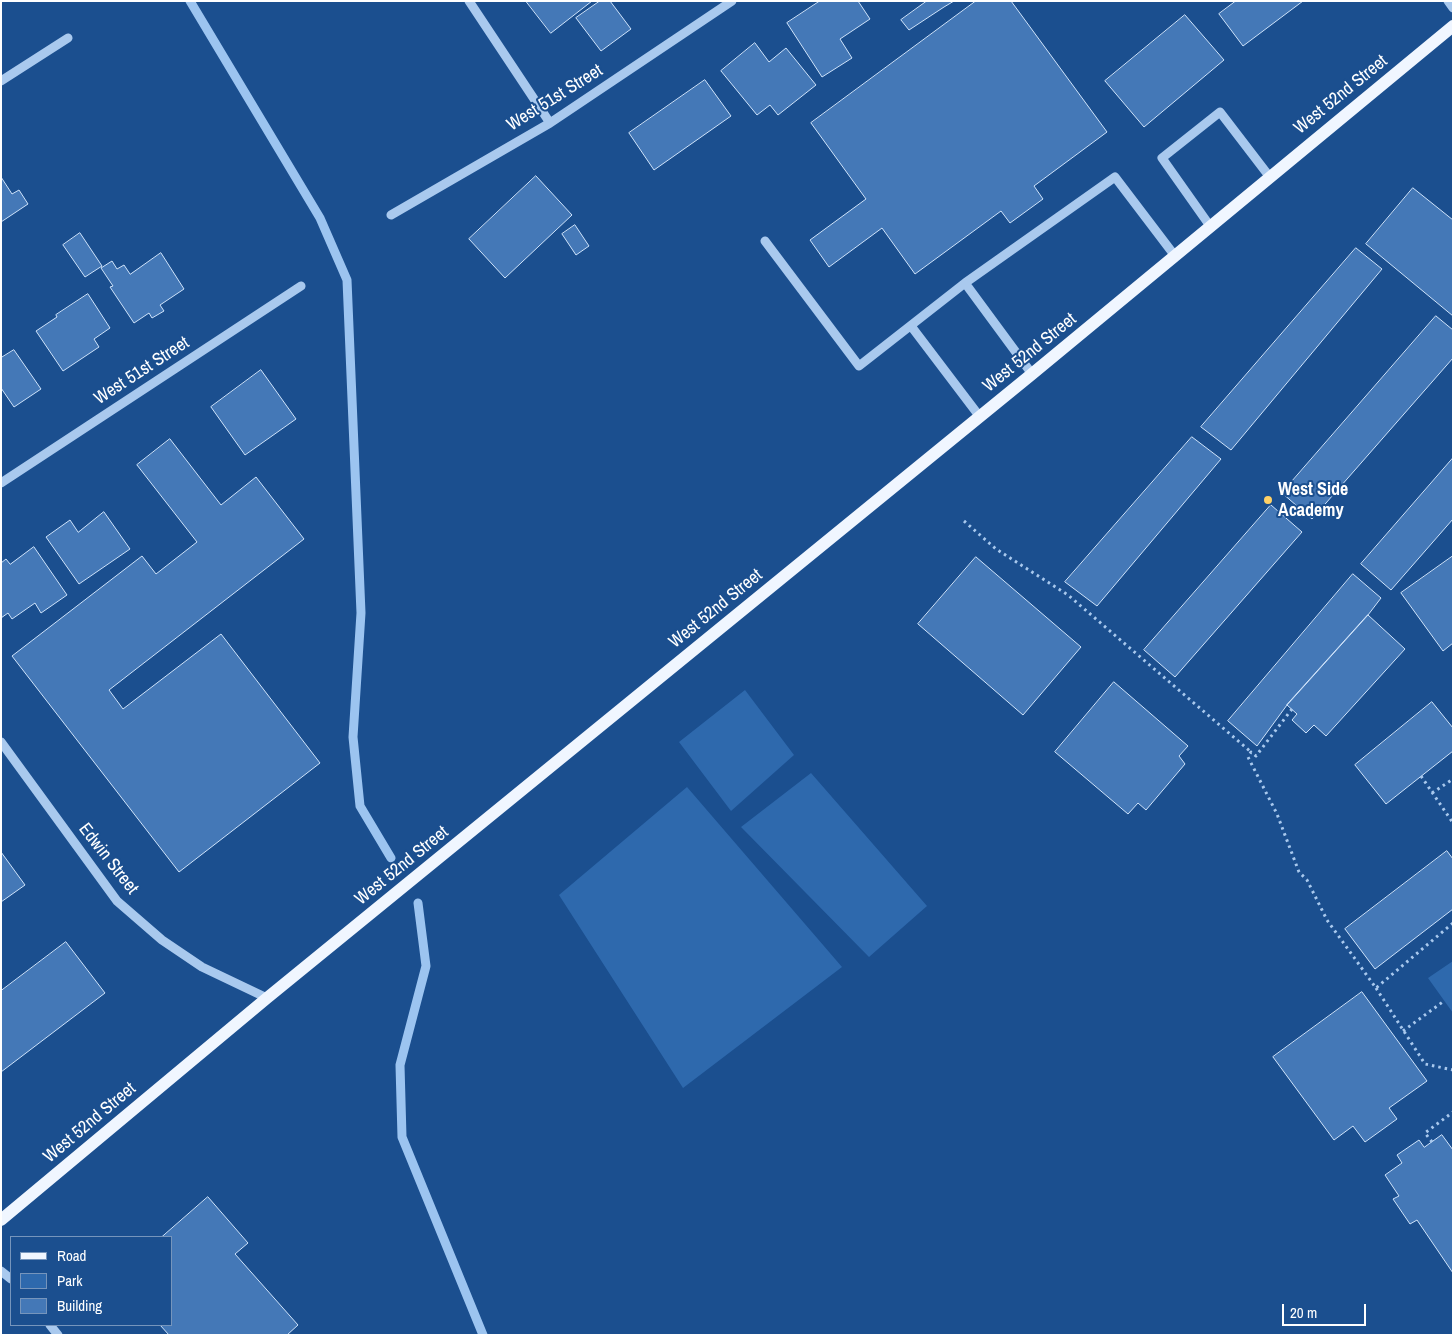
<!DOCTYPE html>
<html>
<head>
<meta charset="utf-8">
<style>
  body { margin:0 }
  #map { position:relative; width:1454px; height:1336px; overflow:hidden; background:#1b4f8f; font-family:"Archivo Narrow",sans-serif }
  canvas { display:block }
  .frame { position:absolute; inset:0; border:2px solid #fff; pointer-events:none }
  .legend { position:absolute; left:10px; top:1236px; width:162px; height:90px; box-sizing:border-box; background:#1b4f8f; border:1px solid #7695bc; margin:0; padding:6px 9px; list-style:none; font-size:15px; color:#fff }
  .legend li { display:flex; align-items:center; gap:10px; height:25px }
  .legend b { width:25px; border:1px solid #7695bc }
  .scale { position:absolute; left:1282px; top:1304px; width:84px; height:22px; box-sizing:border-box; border:2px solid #fff; border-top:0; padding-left:6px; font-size:15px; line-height:18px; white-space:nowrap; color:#fff; -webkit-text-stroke:4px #1b4f8f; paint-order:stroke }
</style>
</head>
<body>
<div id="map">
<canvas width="1454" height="1336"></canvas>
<div class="frame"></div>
<ul class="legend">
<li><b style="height:6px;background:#f0f6ff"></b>Road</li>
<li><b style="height:14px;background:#2e69ad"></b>Park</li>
<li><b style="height:14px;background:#4478b7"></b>Building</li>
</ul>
<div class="scale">20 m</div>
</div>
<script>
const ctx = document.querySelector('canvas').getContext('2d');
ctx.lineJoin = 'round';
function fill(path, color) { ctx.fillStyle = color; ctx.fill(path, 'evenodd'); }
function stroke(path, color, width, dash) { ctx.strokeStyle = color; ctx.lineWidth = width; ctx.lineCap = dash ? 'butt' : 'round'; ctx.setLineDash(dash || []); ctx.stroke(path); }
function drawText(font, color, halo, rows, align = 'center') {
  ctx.font = font + ' "Archivo Narrow",sans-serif'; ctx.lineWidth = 4; ctx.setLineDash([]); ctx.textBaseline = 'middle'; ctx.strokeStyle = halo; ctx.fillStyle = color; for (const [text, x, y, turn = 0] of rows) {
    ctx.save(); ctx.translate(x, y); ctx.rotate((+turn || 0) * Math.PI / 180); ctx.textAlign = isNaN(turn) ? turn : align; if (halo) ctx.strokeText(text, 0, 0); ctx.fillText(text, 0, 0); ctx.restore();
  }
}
fill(new Path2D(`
  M745 690 794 755 731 811 679 742Z
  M811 773 927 906 869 957 741 827Z
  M687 787 842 967 683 1088 559 895Z
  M1453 961V1013L1428 978Z`), '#2e69ad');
stroke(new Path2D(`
  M190 1 320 218 347 280 361 613 353 737 360 806 391 858
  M418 903 426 966 400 1065 402 1137 483 1335`), '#9cc4f0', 9);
const building = new Path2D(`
  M526 1H592L551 33Z
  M600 1H610L631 29 601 51 576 18Z
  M820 1H858L870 19 840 39 852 58 822 77 787 23Z
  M927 1H954L944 7 909 30 901 20Z
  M976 1H1011L1107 132 1034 186 1043 199 1010 223 1001 211 915 274 882 228 829 267 810 240 866 199 811 123Z
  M1236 1H1303L1243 46 1219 14Z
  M1185 15 1224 60 1144 127 1105 81Z
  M755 43 769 62 786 48 816 85 778 115 770 105 757 115 721 71Z
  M705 80 731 116 654 170 629 133Z
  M536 176 572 215 505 278 469 239Z
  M1 177 12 194 19 190 28 204 1 222Z
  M1413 188 1453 220V316L1366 244Z
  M575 225 589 246 576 255 562 234Z
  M80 233 102 266 85 277 63 245Z
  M1356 248 1382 269 1231 450 1201 427Z
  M161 253 184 289 160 305 164 311 152 318 149 313 134 323 110 287 113 286 101 268 112 261 117 269 124 265 130 274Z
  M88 294 110 328 94 339 99 347 63 371 36 331 57 317 56 315Z
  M1436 316 1453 330V358L1312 519 1282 493Z
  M14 350 41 389 14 407 1 388V358Z
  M261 370 296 419 245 455 211 407Z
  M1192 437 1221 459 1097 606 1065 582Z
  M170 439 221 505 256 477 304 539 109 690 123 709 221 634 320 763 179 872 12 656 142 556 156 574 197 542 137 465Z
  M1453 458V519L1391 590 1361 564Z
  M1271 505 1302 532 1175 677 1144 650Z
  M104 512 130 549 79 584 46 537 70 520 78 532Z
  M34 547 67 595 41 613 35 603 12 619 8 613 1 618V563L6 559 10 564Z
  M1453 556V643L1443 651 1401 593Z
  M976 557 1081 647 1023 715 918 624Z
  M1353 574 1381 598 1368 615 1287 705 1257 746 1228 721Z
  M1368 615 1405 649 1326 736 1314 725 1306 733 1292 720 1297 714 1287 705Z
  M1114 682 1188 746 1179 756 1185 764 1146 810 1138 803 1128 814 1055 752Z
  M1432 702 1453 728V751L1386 804 1355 765Z
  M1447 851 1453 859V909L1375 969 1345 929Z
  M1 852 25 885 1 902Z
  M66 942 105 993 1 1072V991Z
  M1362 992 1427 1081 1389 1108 1397 1119 1365 1142 1353 1126 1334 1140 1273 1057Z
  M1442 1135 1453 1150V1273L1417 1220 1410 1224 1393 1199 1399 1196 1385 1175 1402 1163 1397 1155 1419 1140 1424 1147Z
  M208 1197 248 1243 235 1254 298 1325 287 1335H169L160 1325H171V1237H162Z`);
fill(building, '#4478b7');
stroke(building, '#cfe3fa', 1);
stroke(new Path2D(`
  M964 521 996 549 1068 595 1251 752
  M1292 709 1256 756 1251 752 1248 757 1277 814 1299 872 1307 880 1327 920 1376 988 1453 923
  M1421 776 1453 823
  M1432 793 1453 779
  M1376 988 1425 1064 1453 1070
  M1403 1031 1444 1001
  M1432 1142 1425 1133 1453 1112`), '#a9c9ee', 3, [2.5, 4]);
stroke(new Path2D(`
  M469 1 550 123
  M1448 1 1453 8
  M1 81 68 38
  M391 215 550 123 732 1
  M1210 226 1162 158 1220 112 1269 176
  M765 241 859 366 965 283
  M911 326 980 417
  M1032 374 965 283 1115 177 1175 256
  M1 483 301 286
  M1 742 117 901 162 940 202 967 267 998
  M1 1271 11 1279
  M50 1325 58 1335`), '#a9c9ee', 9);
stroke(new Path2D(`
  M1 1220 267 998 1032 374 1453 26`), '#f0f6ff', 12);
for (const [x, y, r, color] of [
  [1268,500,5,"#ffd166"]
]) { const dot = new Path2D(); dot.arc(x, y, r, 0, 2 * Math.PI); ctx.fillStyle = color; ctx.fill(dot); stroke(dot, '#1b4f8f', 2); }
drawText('18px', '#fff', '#1b4f8f', [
  ["West 52nd Street",1341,95,-39],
  ["West 51st Street",555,98,-32],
  ["West 52nd Street",1030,353,-39],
  ["West 51st Street",142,371,-33],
  ["West 52nd Street",716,609,-39],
  ["Edwin Street",108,859,52],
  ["West 52nd Street",402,866,-39],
  ["West 52nd Street",90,1123,-40]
]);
drawText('bold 18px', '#fff', '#1b4f8f', [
  ["West Side",1278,490],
  ["Academy",1278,511]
], 'left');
</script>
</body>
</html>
